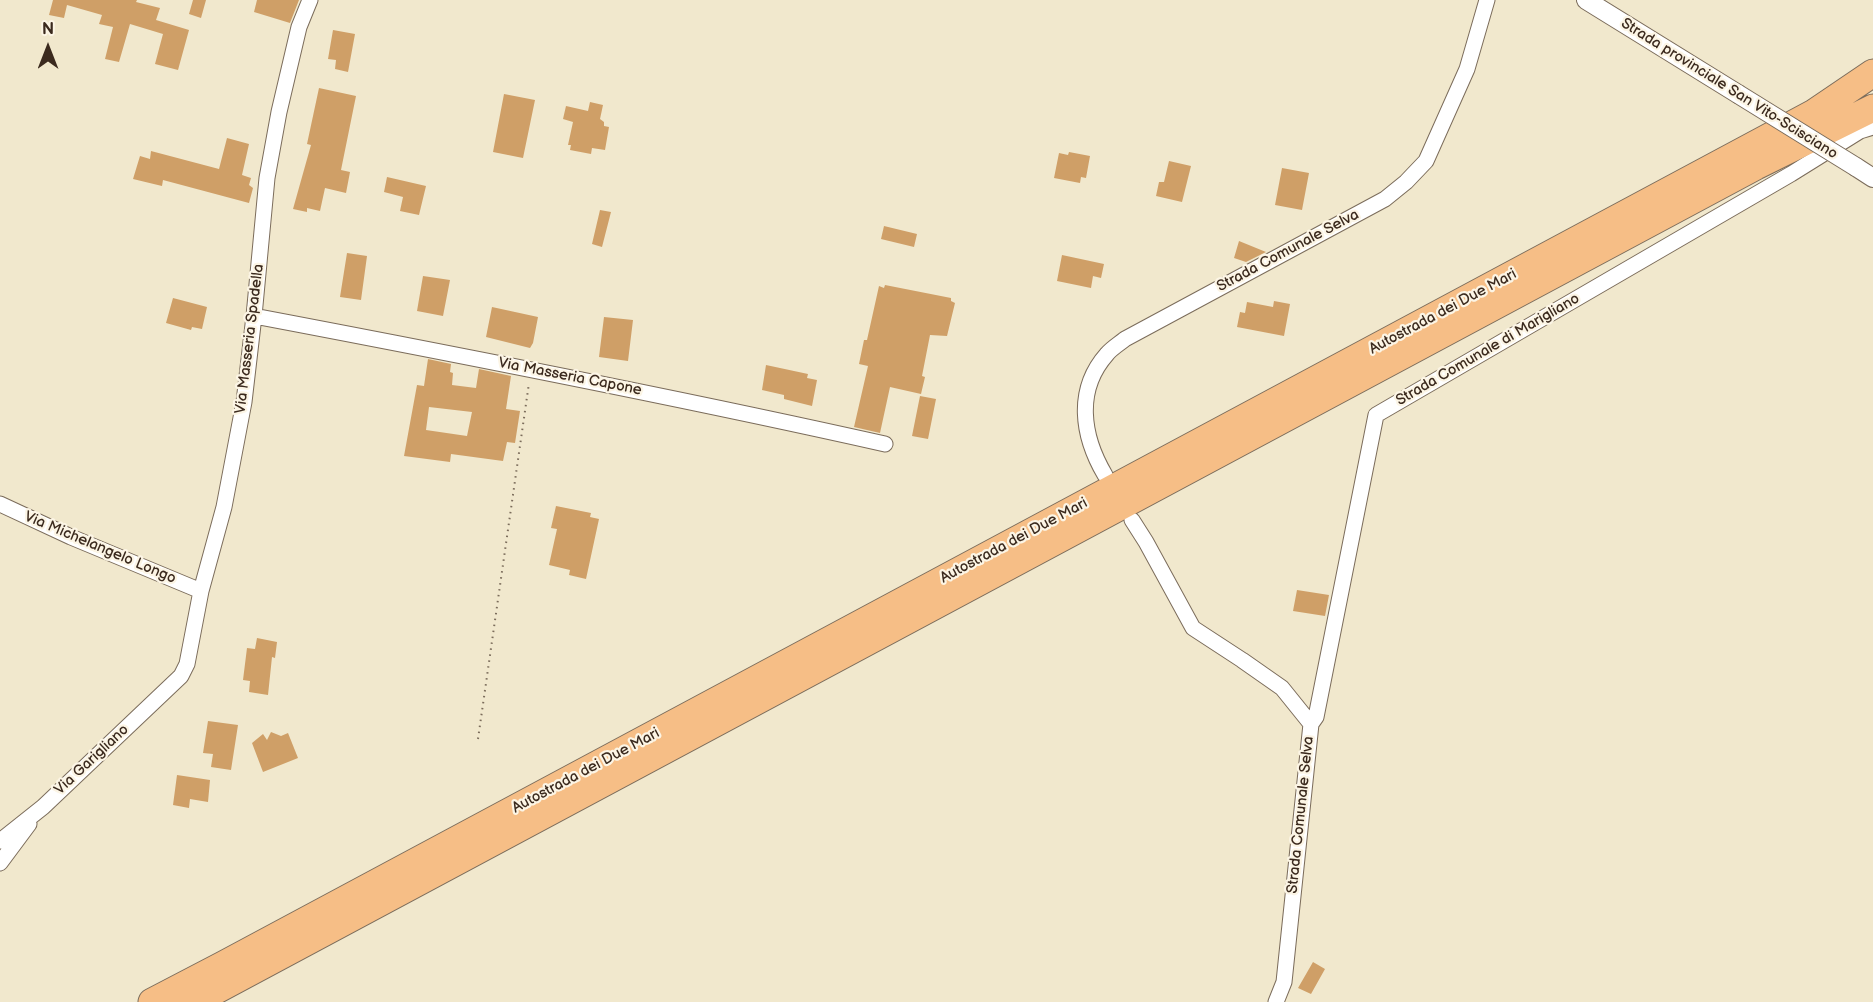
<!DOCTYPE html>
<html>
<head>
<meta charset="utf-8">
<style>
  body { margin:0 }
  #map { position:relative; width:1873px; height:1002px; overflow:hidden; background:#f1e8cd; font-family:"Balsamiq Sans",sans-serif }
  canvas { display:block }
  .north { position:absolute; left:18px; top:18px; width:60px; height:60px; -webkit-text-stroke:4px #fcf5e5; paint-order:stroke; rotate:0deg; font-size:16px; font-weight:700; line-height:24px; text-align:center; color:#3b2a1e }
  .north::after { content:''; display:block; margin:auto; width:21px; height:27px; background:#3b2a1e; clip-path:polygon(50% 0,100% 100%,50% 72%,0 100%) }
</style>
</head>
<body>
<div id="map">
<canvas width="1873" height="1002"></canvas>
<div class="north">N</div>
</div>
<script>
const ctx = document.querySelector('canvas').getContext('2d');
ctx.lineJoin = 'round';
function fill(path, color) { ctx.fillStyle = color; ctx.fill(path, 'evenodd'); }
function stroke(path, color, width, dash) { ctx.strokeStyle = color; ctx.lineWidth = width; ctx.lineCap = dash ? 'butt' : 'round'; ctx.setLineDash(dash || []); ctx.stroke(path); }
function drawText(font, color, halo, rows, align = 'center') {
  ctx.font = font + ' "Balsamiq Sans",sans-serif'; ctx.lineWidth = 4.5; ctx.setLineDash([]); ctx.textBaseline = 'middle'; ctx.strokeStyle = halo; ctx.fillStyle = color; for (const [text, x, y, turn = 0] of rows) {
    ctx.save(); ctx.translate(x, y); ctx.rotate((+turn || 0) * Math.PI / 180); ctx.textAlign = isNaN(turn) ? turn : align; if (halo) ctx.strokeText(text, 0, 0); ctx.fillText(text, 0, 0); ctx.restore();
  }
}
fill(new Path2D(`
  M53 0H137L136 2 160 8 156 20 189 30 178 70 155 64 163 34 130 24 119 62 105 59 113 27 99 24 102 15 67 5 64 18 49 15Z
  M193 0H206L201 18 189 14Z
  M257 0H299L290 23 254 12Z
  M333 30 355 34 348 72 335 69 336 60 328 59Z
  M319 88 356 96 341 170 350 172 346 193 325 188 320 211 307 208V212L293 209 311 145 307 144Z
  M504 94 535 100 523 158 493 152Z
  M590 102 603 105 600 119 604 122V126L609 127 605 150 592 148 591 154 570 150 571 145H568L573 122 563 119 566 106 588 111Z
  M227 138 249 144 242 175 251 178 249 185 253 188 249 203 163 180 162 186 133 179 140 156 150 159 151 151 219 169Z
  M1069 152 1090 156 1086 178 1081 177 1080 183 1054 178 1059 153 1068 155Z
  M1169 161 1191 166 1182 202 1156 196 1159 182H1164Z
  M1282 168 1309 173 1302 210 1275 205Z
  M387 177 426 186 419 215 400 211 403 197 384 192Z
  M600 210 611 212 602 247 592 244Z
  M884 226 917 234 914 247 881 239Z
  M1239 241 1266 252 1246 262 1234 258Z
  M347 253 367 256 361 300 340 297Z
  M1062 255 1104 264 1101 278 1093 276 1091 288 1057 281Z
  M423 276 450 280 443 316 417 311Z
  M885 285 951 298V301L955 303 947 336 930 335 922 376 925 377 921 394 890 387 880 433 854 427 868 366 859 364 864 340H867L879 286 884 288Z
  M173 298 207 307 202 329 192 327 191 330 166 323Z
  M1274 301 1290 304 1284 336 1237 327 1240 312 1245 313 1247 302 1273 307Z
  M492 307 538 317 533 343 530 348 486 337Z
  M604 317 633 320 628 361 599 357Z
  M428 359 451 364 450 372 453 373 452 385 476 388 479 369 511 376 506 409 520 411 515 443 507 442 503 461 451 454 450 462 404 456 417 385 424 386ZM429 407 472 412 467 436 426 430Z
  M766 365 808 374 807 378 817 380 812 406 784 399V395L762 390Z
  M920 396 936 399 928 439 912 436Z
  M556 506 591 513 590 517 599 519 586 579 569 575 570 570 549 565 557 529 551 528Z
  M1297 590 1329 595 1325 616 1293 611Z
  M257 638 277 642 275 658 272 657 268 695 249 692 250 681 243 680 247 648 255 649Z
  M208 721 238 725 231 770 211 767 213 754 203 753Z
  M271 732 281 736 288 733 298 758 263 772 252 743 263 734 267 740Z
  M177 775 210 780 208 802 190 799 189 808 173 805Z
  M1313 962 1325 969 1311 994 1298 988Z`), '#cf9f67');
const minor = new Path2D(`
  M254 316C465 356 675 397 885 444
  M1105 475C1082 436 1075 390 1107 354 1112 348 1119 344 1125 339L1385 199 1406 182 1426 161 1467 69 1487 0
  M0 504 71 537 201 591
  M1132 520 1146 542 1193 628 1242 660 1282 688 1311 724 1284 982 1276 1002
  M1311 724 1316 717 1376 415 1791 174 1860 131 1873 127
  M0 841 43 807 181 676 187 664 201 591 224 507 244 402 254 316 267 178 279 112 299 27 310 0
  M0 863 29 824`);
const tertiary = new Path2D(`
  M1586 0 1738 94
  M1856 167 1873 178`);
const motorway = new Path2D(`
  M152 1002 223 965 1814 113 1873 73
  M194 1002 1756 166 1873 108`);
stroke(minor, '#7b6c5b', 17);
stroke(tertiary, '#7b6c5b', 20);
stroke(motorway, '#7b6c5b', 29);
stroke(new Path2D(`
  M478 739 529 383`), '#7b6c5b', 2, [1.5, 4.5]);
stroke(minor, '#fff', 15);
stroke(tertiary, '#fff', 18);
stroke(motorway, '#f6be86', 27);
const tertiaryBridge = new Path2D(`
  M1738 94 1856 167`);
stroke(tertiaryBridge, '#7b6c5b', 20, []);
stroke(tertiaryBridge, '#fff', 18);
drawText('15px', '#3b2a1e', '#fcf5e5', [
  ["Strada provinciale San Vito-Scisciano",1729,89,32],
  ["Strada Comunale Selva",1288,251,-28],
  ["Autostrada dei Due Mari",1443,312,-28],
  ["Via Masseria Spadella",250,339,-83],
  ["Strada Comunale di Marigliano",1488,350,-30],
  ["Via Masseria Capone",570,377,11],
  ["Autostrada dei Due Mari",1014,541,-28],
  ["Via Michelangelo Longo",100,548,23],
  ["Via Garigliano",92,760,-43],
  ["Autostrada dei Due Mari",586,771,-28],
  ["Strada Comunale Selva",1301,815,-84]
]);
</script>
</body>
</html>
